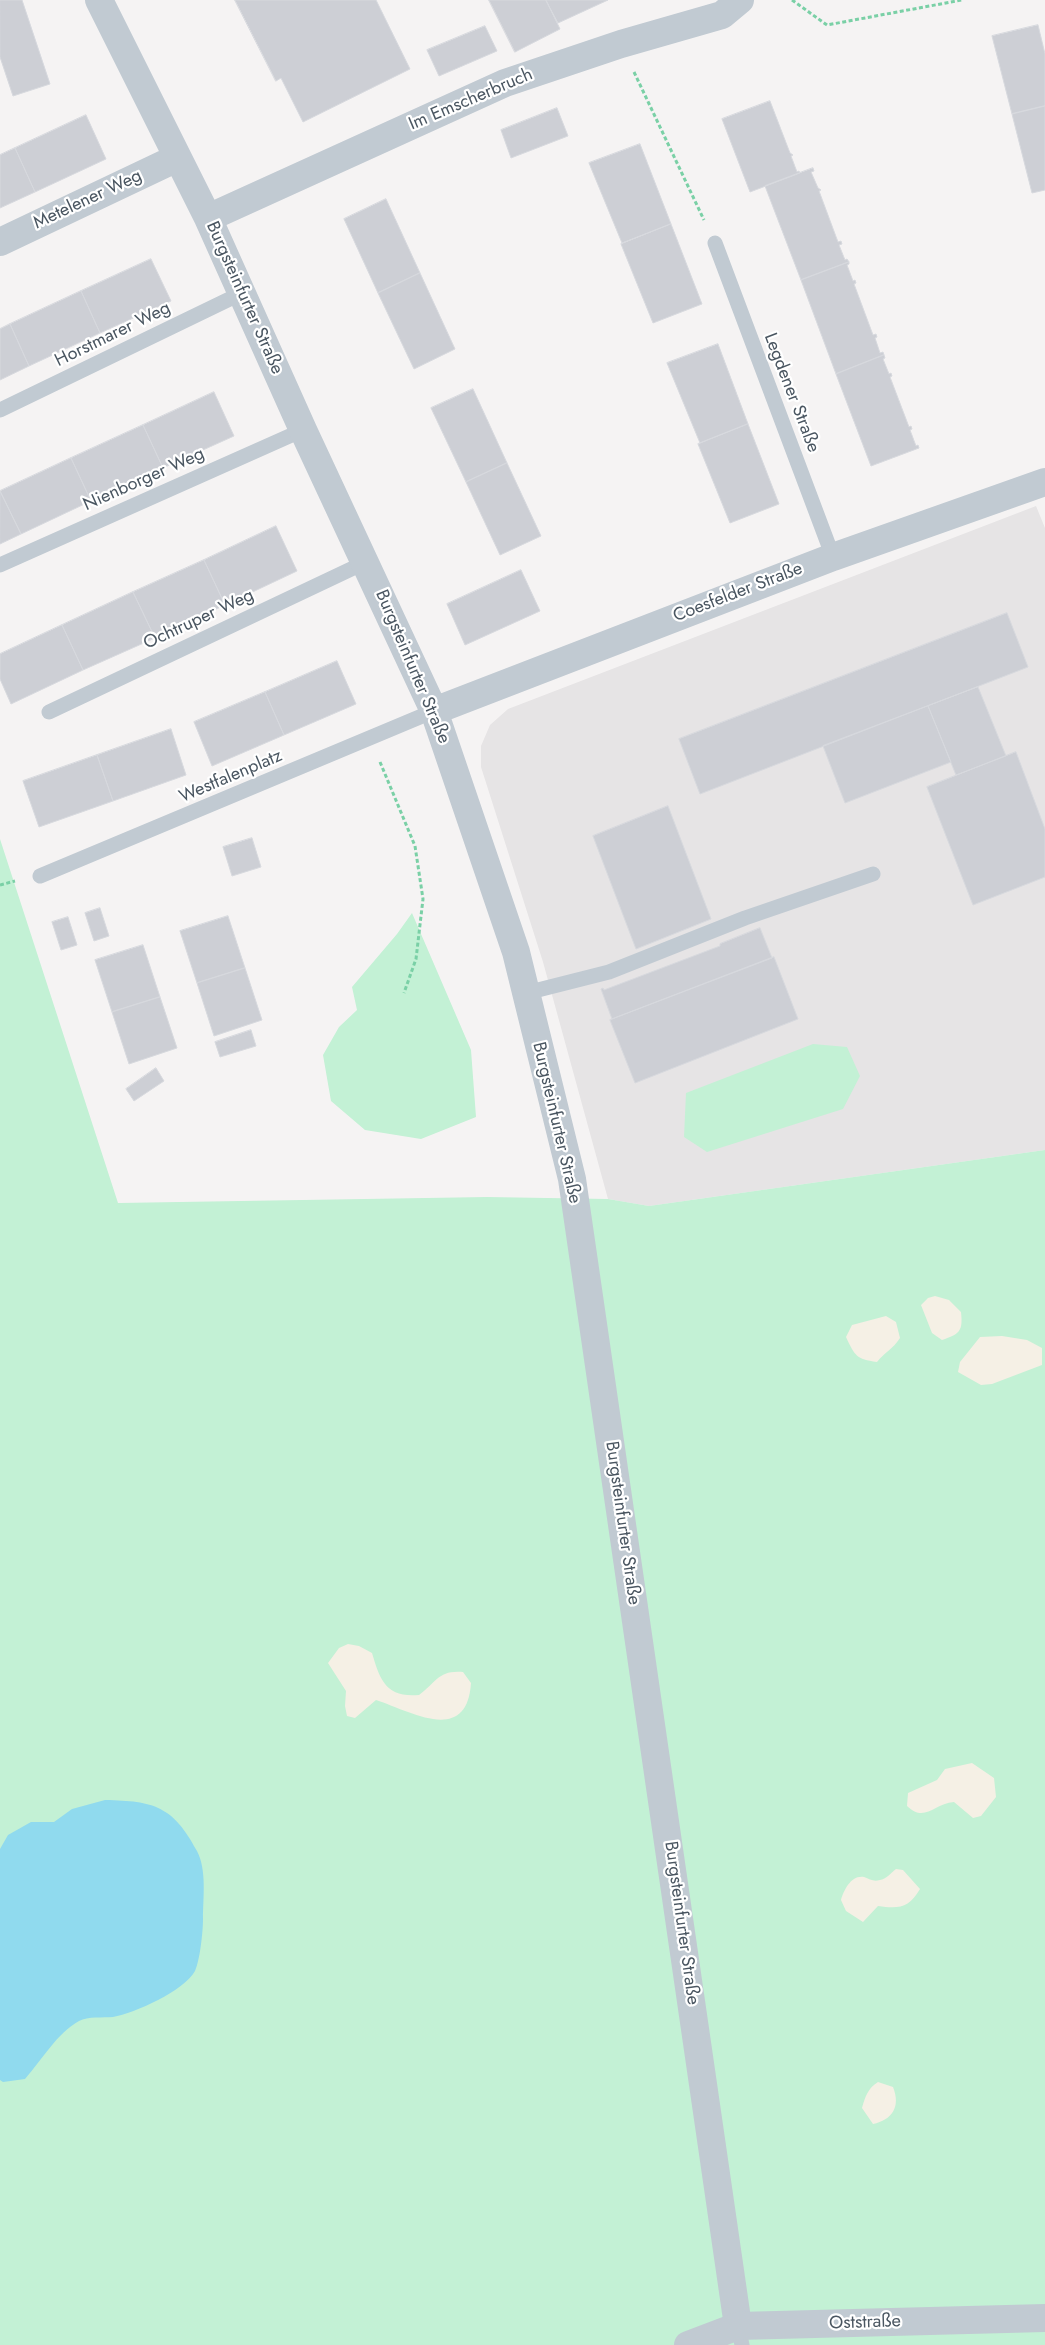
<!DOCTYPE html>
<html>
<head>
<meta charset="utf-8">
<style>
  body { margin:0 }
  canvas { display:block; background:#f5f3f3 }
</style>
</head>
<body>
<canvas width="1045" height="2345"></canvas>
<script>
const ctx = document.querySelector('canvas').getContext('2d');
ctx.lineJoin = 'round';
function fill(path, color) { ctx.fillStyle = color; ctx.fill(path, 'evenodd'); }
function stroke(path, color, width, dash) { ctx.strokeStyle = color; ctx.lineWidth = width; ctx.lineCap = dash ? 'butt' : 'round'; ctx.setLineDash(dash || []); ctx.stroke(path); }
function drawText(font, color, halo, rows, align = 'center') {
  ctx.font = font + ' Jost,sans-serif'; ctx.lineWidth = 4.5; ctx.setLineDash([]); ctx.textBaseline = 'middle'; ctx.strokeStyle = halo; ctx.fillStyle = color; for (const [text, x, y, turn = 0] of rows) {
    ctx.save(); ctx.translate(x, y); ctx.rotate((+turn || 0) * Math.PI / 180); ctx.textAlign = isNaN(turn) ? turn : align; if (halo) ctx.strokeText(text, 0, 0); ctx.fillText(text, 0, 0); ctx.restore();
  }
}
fill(new Path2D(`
  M1036 506 1045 528V1150L649 1206 608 1199 543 962 481 767V746L490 725 508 709Z`), '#e6e4e5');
fill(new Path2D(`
  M0 839 118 1203 487 1197 608 1199 649 1206 1045 1150V2345H0Z
  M412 913 471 1050 476 1117 421 1139 365 1130 331 1101 323 1055 339 1027 357 1010 352 987 397 934Z
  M813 1044 847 1047 860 1076 843 1109 707 1152 684 1137 686 1093Z`), '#c3f1d5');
fill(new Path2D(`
  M935 1296 949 1300 961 1312C963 1331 960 1334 942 1340L932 1333 921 1305 928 1298Z
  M886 1316 896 1322 900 1338C893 1349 884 1353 877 1362 856 1359 855 1356 846 1337L852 1325Z
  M1002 1336 1027 1340 1042 1348V1365L992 1384 981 1385 958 1372 960 1362 980 1337Z
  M348 1644 359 1646 372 1653C380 1680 386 1698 419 1695 437 1682 438 1670 463 1672L471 1683C467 1746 410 1711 376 1700L355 1718 347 1716 345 1706 346 1691 328 1663 339 1648Z
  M972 1763 994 1778 996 1797 981 1816 973 1818 954 1802C933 1804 925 1823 907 1806L908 1793 937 1780 945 1769Z
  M896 1869 903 1870 920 1889C909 1908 899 1909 878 1906L863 1922 846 1911 841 1900C844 1890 851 1875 864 1877 870 1879 873 1882 880 1880 886 1879 891 1873 896 1869Z
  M878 2082 893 2087C901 2107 892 2120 873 2124L862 2108C865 2097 868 2088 878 2082Z`), '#f5f0e5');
fill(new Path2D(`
  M105 1800C154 1801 173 1806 197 1851 207 1870 203 1898 203 1919 203 1932 200 1960 195 1971 184 1991 135 2013 113 2017 103 2018 88 2016 79 2021 57 2033 42 2060 25 2079L3 2082 0 2080V1849L8 1835 31 1822H54L72 1809Z`), '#90daee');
const building = new Path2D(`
  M0 0H22L50 84 13 96 0 57Z
  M235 0H376L410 69 303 122 281 78 276 81Z
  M489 0H546L560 29 515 52Z
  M546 0H608L558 23Z
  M1038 25 1045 54V106L1012 114 992 36Z
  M485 26 497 51 439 76 427 50Z
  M770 101 790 153 793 155 791 156 797 172 799 171 800 173 750 192 722 119Z
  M1045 106V190L1032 193 1012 114Z
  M557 108 568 136 511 158 501 130Z
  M86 115 106 159 35 192 15 148Z
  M640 144 671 224 622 243 589 163Z
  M15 148 35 192 0 208V155Z
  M813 168 814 171 811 172 818 188 821 190 819 191 838 242 841 241 842 244 839 245 845 260 847 259 849 262 801 280 765 186Z
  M386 199 420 273 378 293 344 219Z
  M671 224 702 304 653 323 621 244Z
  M151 259 171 301 100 333 81 291Z
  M849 262V264L847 265 853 281 855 280 856 283 854 284 873 335 876 334 877 337 875 338 880 353 883 352 884 355 836 374 801 280Z
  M420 273 455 349 414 369 378 293Z
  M81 291 100 333 29 366 10 324Z
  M10 324 29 366 0 380V329Z
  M718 344 748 424 700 443 667 363Z
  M884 355 885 358 883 359 889 374 891 373 892 376 890 377 909 427 911 426 912 429 910 430 916 446 918 445 919 448 871 466 836 374Z
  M473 389 507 463 466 482 431 408Z
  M214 392 234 436 163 468 143 425Z
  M748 424 779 504 730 523 698 444Z
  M143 425 163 468 91 501 71 458Z
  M71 458 91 501 21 534 0 491Z
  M507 463 541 536 500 555 466 482Z
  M0 491 21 534 0 544Z
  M276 526 297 571 225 605 204 560Z
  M204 560 225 605 155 638 133 592Z
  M521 570 540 611 465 645 447 604Z
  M133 592 155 638 83 670 62 625Z
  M1007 613 1028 667 700 794 679 739Z
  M62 625 83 670 11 704 0 679V654Z
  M337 661 356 704 284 735 265 692Z
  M978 687 1006 756 956 775 928 706Z
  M265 692 284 735 212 766 194 722Z
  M928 706 951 762 845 803 823 746Z
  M171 729 186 775 113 801 97 755Z
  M1016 752 1045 829V877L973 905 927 787Z
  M97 755 113 801 39 827 23 781Z
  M668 806 711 919 636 949 593 836Z
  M252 838 261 867 232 876 223 847Z
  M100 908 109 936 94 941 85 913Z
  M228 916 245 968 197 983 180 931Z
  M68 917 77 945 61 950 52 922Z
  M760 928 772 958 612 1019 601 989 603 988 604 990 720 946V944Z
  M143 945 160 997 112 1012 95 960Z
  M774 957 798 1019 635 1083 610 1020Z
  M245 968 262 1020 214 1036 197 983Z
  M160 997 177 1048 129 1064 112 1012Z
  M251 1030 256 1046 220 1057 215 1042Z
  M156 1068 164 1081 134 1101 126 1089Z`);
fill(building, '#cdcfd5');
stroke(building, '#d7d9de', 1);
stroke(new Path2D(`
  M792 0 827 25 962 0
  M634 72 704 220
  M380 762 415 846 423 899 416 959 404 993
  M0 885 15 881`), '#7ad0a6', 3, [4, 2.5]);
stroke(new Path2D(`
  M715 243 833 557
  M0 410 242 293
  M0 565 303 430
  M49 712 366 562
  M40 876 434 711
  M526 993 609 972 745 918 873 874
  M738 2326 742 2345`), '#c1cad2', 15);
stroke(new Path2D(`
  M99 0 208 218 303 430 434 711 516 952 572 1179 738 2326
  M208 218 505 83 621 44 722 15 740 0
  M0 242 177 158
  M434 711 833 557 1045 482`), '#c1cad2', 28);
stroke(new Path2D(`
  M688 2345 738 2326 1045 2318`), '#c1cad2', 28);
drawText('18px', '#4a5661', '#fff', [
  ["Im Emscherbruch",471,100,-23],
  ["Metelener Weg",88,200,-25],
  ["Burgsteinfurter Straße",244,298,66],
  ["Horstmarer Weg",113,335,-26],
  ["Legdener Straße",791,393,69],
  ["Nienborger Weg",144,480,-24],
  ["Coesfelder Straße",738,593,-21],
  ["Ochtruper Weg",199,620,-25],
  ["Burgsteinfurter Straße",412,667,67],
  ["Westfalenplatz",231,777,-23],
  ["Burgsteinfurter Straße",556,1123,77],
  ["Burgsteinfurter Straße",622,1523,82],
  ["Burgsteinfurter Straße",681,1923,82],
  ["Oststraße",865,2323,-2]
]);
</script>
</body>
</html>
